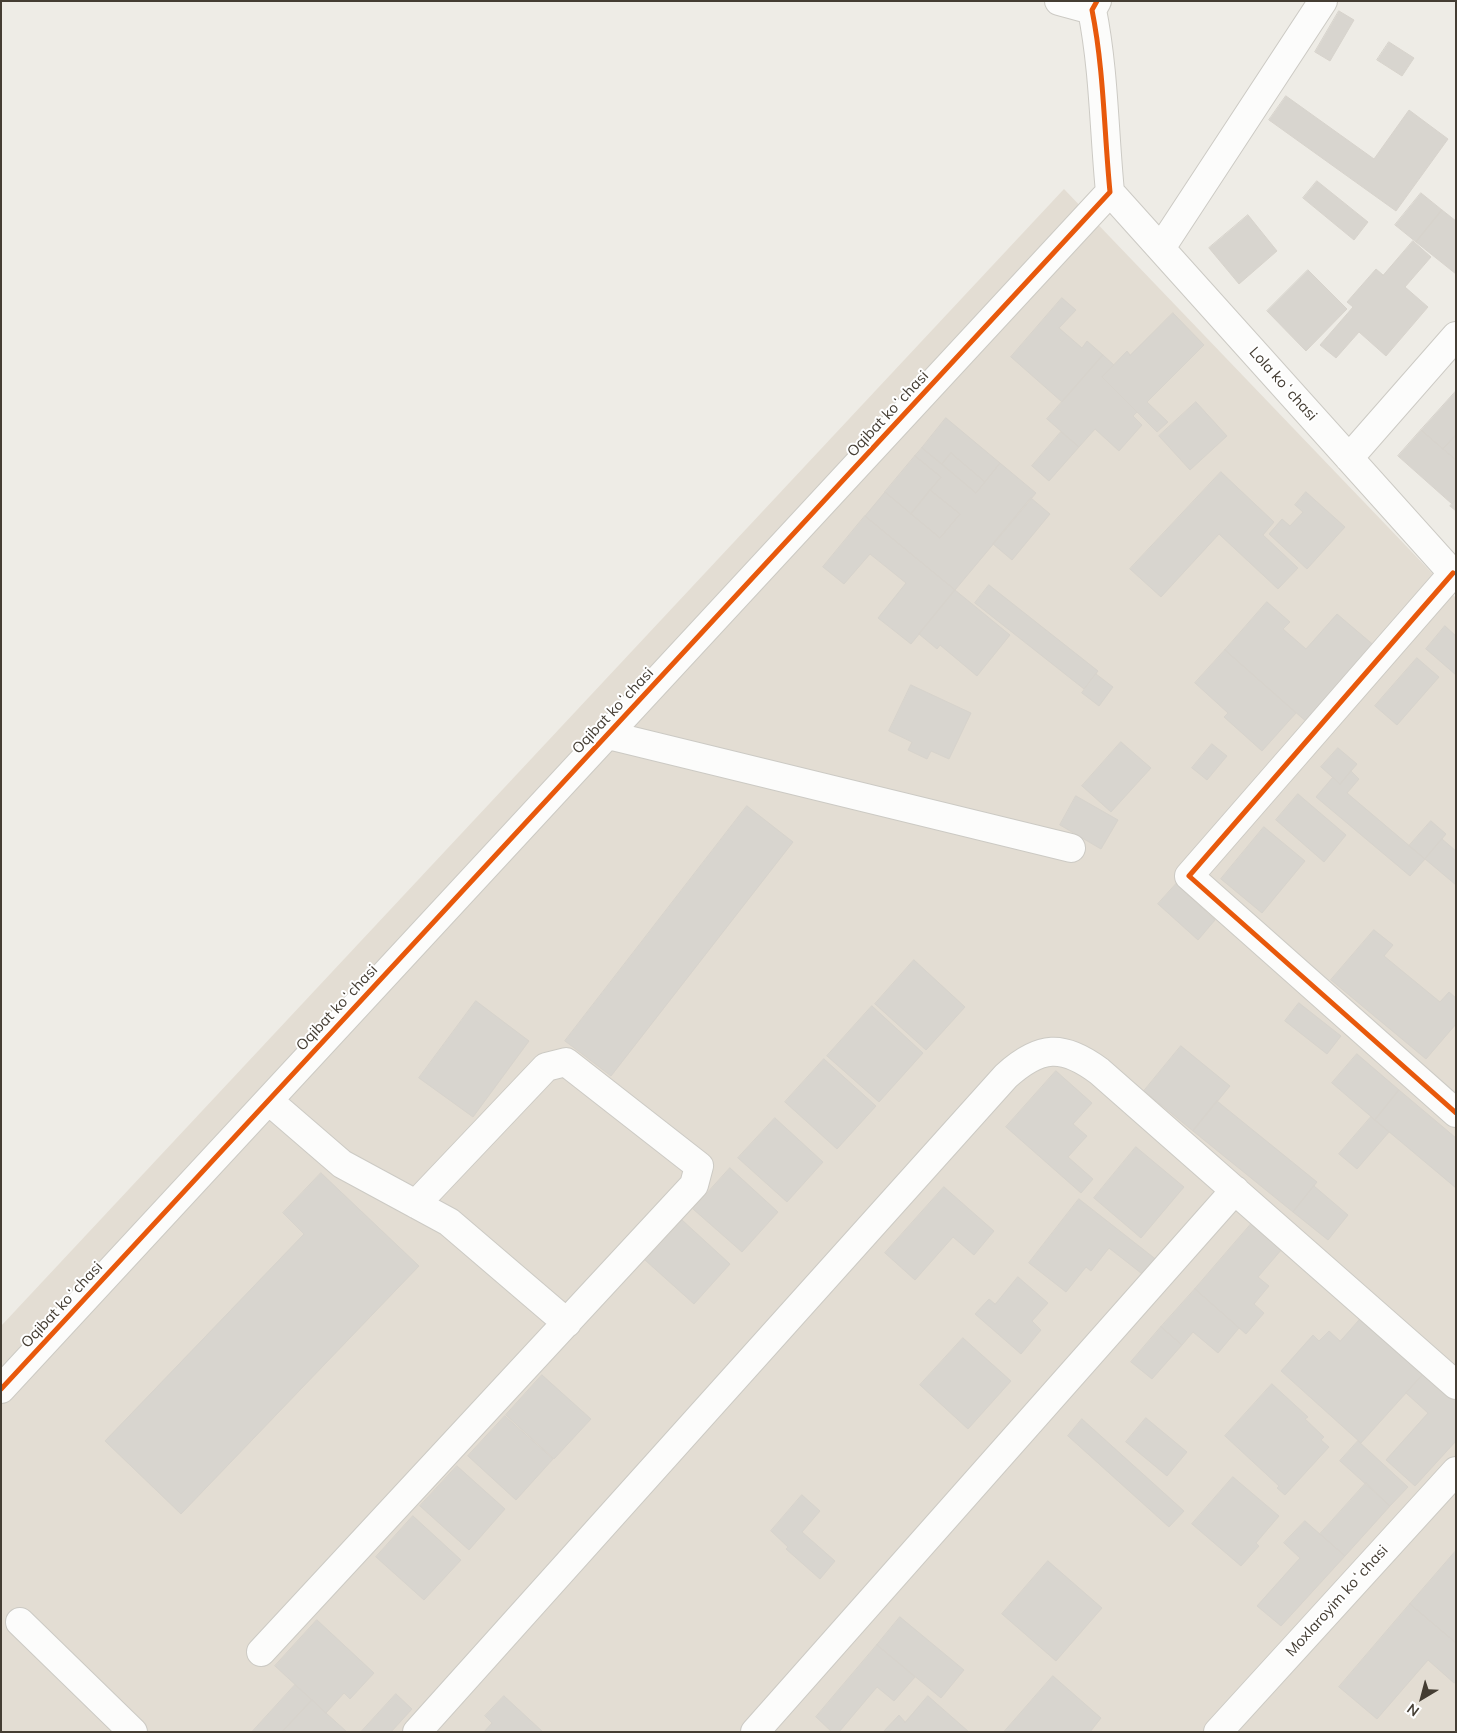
<!DOCTYPE html>
<html>
<head>
<meta charset="utf-8">
<style>
  body { margin:0 }
  #map { position:relative; width:1457px; height:1733px; overflow:hidden; background:#eeece6; font-family:Mulish,sans-serif }
  canvas { display:block }
  .frame { position:absolute; inset:0; border:2px solid #443d33; pointer-events:none }
  .north { position:absolute; left:1397px; top:1673px; width:50px; height:50px; -webkit-text-stroke:4px #fff; paint-order:stroke; rotate:217deg; font-size:14px; font-weight:700; line-height:20px; text-align:center; color:#443d33 }
  .north::after { content:''; display:block; margin:auto; width:18px; height:22px; background:#443d33; clip-path:polygon(50% 0,100% 100%,50% 72%,0 100%) }
</style>
</head>
<body>
<div id="map">
<canvas width="1457" height="1733"></canvas>
<div class="frame"></div>
<div class="north">N</div>
</div>
<script>
const ctx = document.querySelector('canvas').getContext('2d');
ctx.lineJoin = 'round';
function fill(path, color) { ctx.fillStyle = color; ctx.fill(path, 'evenodd'); }
function stroke(path, color, width, dash) { ctx.strokeStyle = color; ctx.lineWidth = width; ctx.lineCap = dash ? 'butt' : 'round'; ctx.setLineDash(dash || []); ctx.stroke(path); }
function drawText(font, color, halo, rows, align = 'center') {
  ctx.font = font + ' Mulish,sans-serif'; ctx.lineWidth = 4; ctx.setLineDash([]); ctx.textBaseline = 'middle'; ctx.strokeStyle = halo; ctx.fillStyle = color; for (const [text, x, y, turn = 0] of rows) {
    ctx.save(); ctx.translate(x, y); ctx.rotate((+turn || 0) * Math.PI / 180); ctx.textAlign = isNaN(turn) ? turn : align; if (halo) ctx.strokeText(text, 0, 0); ctx.fillText(text, 0, 0); ctx.restore();
  }
}
fill(new Path2D(`
  M1064 189 1456 598V1732H1V1326Z`), '#e3ddd3');
const building = new Path2D(`
  M1339 11 1354 20 1330 61 1315 52Z
  M1389 42 1414 58 1402 76 1377 60Z
  M1286 96 1374 159 1409 110 1448 139 1396 211 1269 120Z
  M1317 181 1368 222 1354 240 1303 198Z
  M1421 193 1442 210 1416 242 1395 225Z
  M1442 210 1456 221V274L1416 242Z
  M1248 215 1277 251 1239 284 1209 248Z
  M1413 241 1431 257 1405 287 1428 307 1386 356 1359 332 1336 358 1320 345 1353 307 1347 302 1376 269 1383 275Z
  M1308 270 1347 309 1306 351 1267 311Z
  M1062 298 1076 310 1059 328 1082 348 1087 341 1103 355 1062 402 1011 357Z
  M1173 313 1204 345 1147 402 1168 422 1157 432 1102 377 1127 351 1130 355Z
  M1103 355 1114 365 1102 377 1137 412 1133 416 1142 425 1119 451 1095 429 1079 447 1047 419Z
  M1456 391V435L1443 449 1421 430Z
  M1196 402 1227 436 1190 470 1159 436Z
  M946 418 1000 463 985 482 951 453 942 464 922 448Z
  M1421 430 1456 460V500L1452 504 1398 456Z
  M1061 432 1079 447 1049 481 1032 466Z
  M1456 435V460L1443 449Z
  M922 448 976 493 1000 463 1036 493 955 590 865 516 885 492 940 538 960 514 930 490 941 477 915 456Z
  M951 453 985 482 976 493 942 464Z
  M915 456 941 477 911 514 885 492Z
  M1221 472 1274 522 1263 535 1298 568 1278 589 1219 534 1161 597 1130 569Z
  M930 490 960 514 940 538 911 514Z
  M1306 492 1345 527 1307 569 1269 534 1282 519 1290 526 1303 512 1295 505Z
  M1031 498 1050 514 1012 560 993 544Z
  M1456 500V511L1450 506Z
  M865 516 955 590 911 644 878 618 906 583 870 554 844 584 823 567Z
  M989 585 1098 671 1084 689 975 603Z
  M955 590 1010 635 977 676 940 645 937 649 919 634Z
  M1267 602 1290 622 1283 629 1306 649 1337 614 1377 648 1309 724 1225 650Z
  M1445 626 1456 636V675L1426 649Z
  M1225 650 1296 713 1262 751 1224 717 1228 713 1195 683Z
  M1417 658 1439 677 1397 725 1375 706Z
  M1096 674 1113 687 1099 706 1082 693Z
  M911 685 971 713 949 759 931 751 927 759 908 750 912 742 889 731Z
  M1121 742 1151 768 1111 812 1082 786Z
  M1212 744 1227 756 1207 780 1192 768Z
  M1338 748 1357 764 1340 784 1321 767Z
  M1351 771 1359 779 1347 793 1425 859 1410 876 1316 797 1333 777 1340 784Z
  M1298 794 1346 835 1324 862 1276 820Z
  M1076 796 1118 820 1101 849 1060 825Z
  M747 806 793 842 611 1076 565 1041Z
  M1431 821 1446 834 1425 859 1409 846Z
  M1264 827 1305 861 1262 913 1221 879Z
  M1442 839 1456 851V885L1425 859Z
  M1176 884 1215 920 1198 940 1158 904Z
  M1374 930 1393 945 1384 956 1440 1002 1449 992 1456 998V1024L1426 1059 1331 980Z
  M914 960 965 1007 926 1050 875 1004Z
  M476 1001 529 1041 473 1117 419 1078Z
  M1299 1003 1341 1036 1327 1054 1285 1021Z
  M872 1006 923 1053 879 1102 827 1056Z
  M1181 1046 1230 1086 1193 1131 1144 1091Z
  M1357 1054 1399 1090 1375 1120 1332 1083Z
  M824 1059 876 1106 837 1149 785 1102Z
  M1056 1071 1092 1103 1073 1124 1087 1136 1068 1157 1093 1179 1081 1193 1006 1127Z
  M1399 1090 1456 1138V1188L1375 1120Z
  M1217 1101 1317 1182 1293 1212 1193 1131Z
  M1371 1117 1389 1132 1357 1169 1339 1154Z
  M775 1118 823 1162 787 1202 738 1158Z
  M1136 1147 1184 1187 1141 1238 1094 1198Z
  M730 1168 778 1212 742 1252 693 1209Z
  M321 1173 419 1266 181 1514 105 1441 304 1234 283 1213Z
  M1314 1186 1348 1215 1328 1240 1293 1212Z
  M944 1187 994 1231 974 1255 953 1237 915 1280 885 1253Z
  M1079 1199 1158 1261 1146 1277 1109 1248 1091 1271 1086 1267 1066 1292 1029 1263Z
  M1258 1216 1288 1242 1258 1277 1269 1286 1254 1304 1264 1313 1246 1334 1195 1289Z
  M682 1220 730 1264 694 1304 645 1260Z
  M1018 1277 1048 1303 1032 1321 1041 1330 1021 1354 975 1314 989 1299 995 1304Z
  M1195 1289 1239 1328 1218 1353 1193 1332 1182 1345 1161 1327Z
  M1362 1317 1424 1373 1361 1443 1281 1371 1313 1335 1319 1341 1329 1331 1340 1341Z
  M1161 1327 1182 1345 1152 1379 1131 1362Z
  M963 1338 1011 1381 968 1429 920 1385Z
  M1430 1367 1456 1390V1441L1415 1486 1386 1460 1428 1413 1406 1393Z
  M542 1375 591 1419 554 1459 506 1415Z
  M1272 1384 1308 1417 1305 1419 1324 1437 1321 1440 1329 1447 1285 1495 1277 1488 1279 1486 1225 1436Z
  M505 1416 553 1459 516 1500 468 1456Z
  M1146 1418 1187 1452 1167 1476 1126 1442Z
  M1082 1419 1184 1511 1169 1527 1068 1436Z
  M1358 1441 1408 1487 1390 1506 1340 1461Z
  M457 1466 505 1509 469 1550 420 1506Z
  M1233 1477 1279 1516 1256 1543 1259 1546 1241 1566 1192 1524Z
  M1366 1483 1390 1506 1345 1556 1320 1534Z
  M802 1495 820 1511 802 1532 835 1561 820 1579 786 1549 788 1547 771 1531Z
  M413 1516 461 1560 424 1600 376 1557Z
  M1305 1521 1345 1556 1281 1626 1257 1606 1300 1558 1284 1543Z
  M1455 1552 1456 1553V1643L1410 1604Z
  M1048 1561 1102 1608 1056 1661 1002 1614Z
  M1410 1604 1456 1643V1682L1454 1683 1428 1660 1377 1719 1339 1687Z
  M900 1617 964 1670 941 1698 877 1645Z
  M317 1620 374 1673 350 1699 344 1693 326 1713 275 1666Z
  M877 1645 915 1677 894 1701 877 1687 839 1732H832L816 1717Z
  M1053 1676 1101 1718 1090 1732H1004Z
  M295 1685 312 1700 282 1732H252Z
  M396 1694 412 1709 391 1732H361Z
  M504 1696 543 1732H484L492 1723 485 1716Z
  M928 1696 969 1732 884 1731 899 1715 905 1722Z
  M312 1700 326 1713 347 1732H282Z`);
fill(building, '#d8d5cf');
stroke(building, '#d7d3cc', 1);
const minor = new Path2D(`
  M1059 1 1092 10
  M1110 192 1456 577
  M1161 248 1323 1
  M1349 458 1456 336
  M1453 573 1189 876 1456 1113
  M608 735 1071 848
  M269 1101 342 1164 449 1222 567 1323
  M1 1389 1110 192C1104 131 1104 70 1092 10L1097 1
  M20 1622 133 1732
  M261 1652 694 1185 699 1166 566 1062 546 1067 416 1204
  M417 1732 1006 1076C1040 1045 1063 1044 1099 1071L1456 1385
  M755 1732 1235 1190
  M1218 1732 1456 1471`);
stroke(minor, '#cccac4', 30);
stroke(minor, '#fcfcfb', 28);
stroke(new Path2D(`
  M1453 573 1189 876 1456 1113
  M1 1389 1110 192C1104 131 1104 70 1092 10L1097 1`), '#e8590c', 5);
drawText('15px', '#443d33', '#fff', [
  ["Lola koʻchasi",1283,384,48],
  ["Oqibat koʻchasi",888,414,-47],
  ["Oqibat koʻchasi",613,711,-47],
  ["Oqibat koʻchasi",337,1008,-47],
  ["Oqibat koʻchasi",62,1305,-47],
  ["Moxlaroyim koʻchasi",1337,1601,-48]
]);
</script>
</body>
</html>
